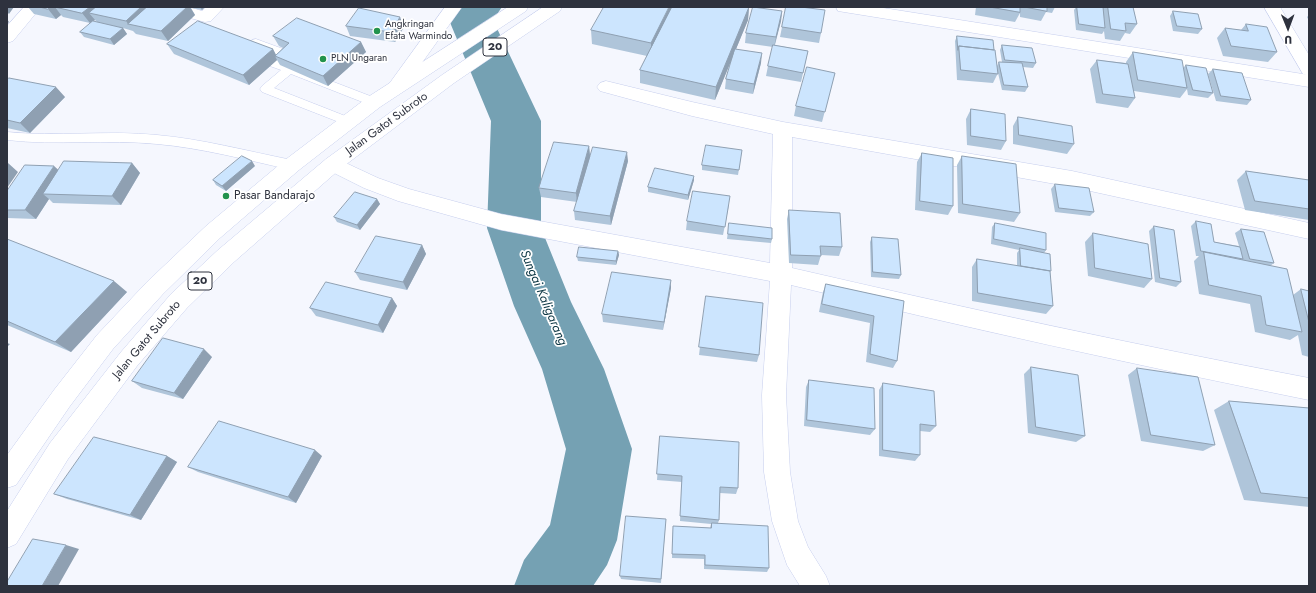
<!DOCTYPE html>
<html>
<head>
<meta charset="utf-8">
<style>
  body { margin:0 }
  #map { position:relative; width:1316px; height:593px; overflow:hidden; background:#f5f7fe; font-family:Jost,sans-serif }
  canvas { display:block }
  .frame { position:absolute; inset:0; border:8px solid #2e323e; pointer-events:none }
  .north { position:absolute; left:1268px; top:8px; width:40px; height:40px; -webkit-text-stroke:3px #fff; paint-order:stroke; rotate:179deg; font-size:11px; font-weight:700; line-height:16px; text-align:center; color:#2e323e }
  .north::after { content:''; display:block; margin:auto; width:14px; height:18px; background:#2e323e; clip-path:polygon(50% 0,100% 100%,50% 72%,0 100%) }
</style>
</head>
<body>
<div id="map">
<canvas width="1316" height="593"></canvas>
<div class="frame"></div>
<div class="north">U</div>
</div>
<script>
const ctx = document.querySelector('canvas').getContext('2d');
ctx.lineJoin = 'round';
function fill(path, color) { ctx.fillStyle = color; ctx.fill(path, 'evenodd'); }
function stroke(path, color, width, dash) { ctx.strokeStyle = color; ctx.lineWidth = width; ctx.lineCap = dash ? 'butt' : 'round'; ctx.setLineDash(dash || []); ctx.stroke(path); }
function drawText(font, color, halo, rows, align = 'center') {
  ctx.font = font + ' Jost,sans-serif'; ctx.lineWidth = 3.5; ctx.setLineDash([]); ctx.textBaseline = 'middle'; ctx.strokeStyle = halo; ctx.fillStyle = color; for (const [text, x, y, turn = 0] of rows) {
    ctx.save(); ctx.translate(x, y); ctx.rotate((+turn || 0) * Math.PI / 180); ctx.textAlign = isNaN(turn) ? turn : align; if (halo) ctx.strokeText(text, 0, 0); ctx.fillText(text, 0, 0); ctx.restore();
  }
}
fill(new Path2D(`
  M458 7H502L493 20 541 121V228L571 302 604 369 632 449 617 540 607 565 593 586H514L524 560 550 525 566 449 542 369 514 306 487 228 491 121 449 20Z`), '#75a1b3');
const service = new Path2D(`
  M256 39 286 50 288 53 279 61 378 99 380 102 378 105H370L291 74 274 88 353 119 355 122 353 125 349 126 262 92 260 89 262 86 281 70 267 65 265 62 274 54 252 46 251 43 252 40Z
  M7 132C57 137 107 130 157 135 202 139 247 151 292 160L296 162 298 165 296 168 292 170C247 160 202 148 157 144 107 139 57 146 7 140Z`);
const minor = new Path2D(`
  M24 7H41L13 41 7 43V26Z
  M162 7H189L202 11 206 7H224L211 21 205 22 164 11Z
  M836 7H877L1309 75V87L844 12 838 11Z
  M606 81 692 102 783 122 1072 171 1309 223V239L1072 187 792 137V268C964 308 1136 345 1309 378V400C1136 365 963 327 791 285L786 395 790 472 798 521 808 547 826 576 830 586H800L787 565 772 521 764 472 762 395 770 281 501 230 398 201 364 188 326 169 323 164 326 159 333 157 378 178 409 189 501 214 770 263 773 134 692 116 600 91 597 87 600 83Z`);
const tertiary = new Path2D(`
  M445 7H462L401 92 395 94 389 92 386 88 389 84Z`);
const primary = new Path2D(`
  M1264 7H1280L1309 55V76L1303 74Z`);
const trunk = new Path2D(`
  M508 7H528L526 11 380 107 299 170 220 238 163 294 113 349 70 406 16 485 7 488V455L54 390 97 335 147 282 206 226 285 160 368 97Z
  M543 7H562L560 11 454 83 340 169 234 262 187 308 137 366 68 459 16 544 7 548V511L50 443 121 352 171 294 218 250 326 159 442 75Z`);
stroke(service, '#c6ceed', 1);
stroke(minor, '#c6ceed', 1);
stroke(tertiary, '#c6ceed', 1);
stroke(primary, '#c6ceed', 1);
stroke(trunk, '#c6ceed', 1);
fill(service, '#fff');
fill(minor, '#fff');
fill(tertiary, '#fff');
fill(primary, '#fff');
fill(trunk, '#fff');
fill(new Path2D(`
  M28 7H205L202 10 191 8 195 15 168 41 136 34 133 31 123 28 127 34 114 45 84 37 80 32 97 22 95 20 90 23 63 17 61 15 56 19 34 14Z
  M749 7 748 20 736 49 761 63 753 94 725 89 726 79 734 53 715 100 640 83V70L647 56 592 44 591 30Z
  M786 7 821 33 819 43 780 37Z
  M976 7H1055L1052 13 1046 12 1041 21 1020 17V13L1015 22 975 15Z
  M1076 7H1133L1137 24 1130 34 1125 33 1120 41 1105 39 1104 31 1102 34 1076 30 1074 10Z
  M782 11 781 21 775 45 808 51 801 82 766 76 768 66 773 47 745 43 746 33Z
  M1173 11 1202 29 1198 34 1173 31 1170 16Z
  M1309 15V21L1307 17Z
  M1246 24 1277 52 1268 62 1223 56 1217 38 1225 28 1241 30Z
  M346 26 404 27 395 42 350 36Z
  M273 36 361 42 366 52 328 86 280 65 277 60 249 85 174 54 167 44 273 49 276 55 283 48 279 46Z
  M957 36 994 50 997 66 999 62H1002L1000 50 1002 45 1036 63 1033 68 1023 67 1028 87 1025 92 1002 90 998 73 993 83 957 80 955 41Z
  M1133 52 1183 68 1186 65 1213 93 1208 98 1188 95 1187 89 1180 98 1134 91 1135 98 1128 108 1096 103 1090 69 1097 60 1126 63V62Z
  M1213 69 1251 100 1247 105 1216 101 1208 74Z
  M835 73 822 122 794 116 796 106Z
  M7 80 65 97 30 133 7 128Z
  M971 109 1006 141 1001 150 967 145 966 119Z
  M1018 117 1074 144 1067 154 1013 144V126Z
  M589 146 590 156 628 161 611 225 575 220 574 211 577 202 541 197 539 188Z
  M742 150 738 175 702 170V165Z
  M922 153 953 206 948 215 915 210 917 162Z
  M962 156 1020 213 1014 222 958 213 957 165Z
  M132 163 140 173 121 205 53 203 49 199 36 219 7 218V191L58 170Z
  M255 166 226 191 216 185 213 180Z
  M1246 171 1309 180V220L1245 210 1237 180Z
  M694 176V180L688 200 648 192V187Z
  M1055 184 1094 212 1090 216 1055 212 1051 189Z
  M377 199 380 204 360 230 337 222 334 217Z
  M729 205 723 235 686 230 687 221Z
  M789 210 842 247 839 256 821 255 818 265 789 263 787 219Z
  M1196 221 1214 242 1239 246 1235 233 1241 229 1274 263 1270 266 1293 295 1301 289 1309 291V357L1302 355 1298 335 1290 340 1255 332 1250 304 1199 294 1194 261 1199 256H1196L1191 226Z
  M729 223 772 239 771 243 727 239Z
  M995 223 1046 250 1044 253 1050 271 1053 306 1046 314 972 301V267L977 259 1017 266V253L1019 250 991 244 992 227Z
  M1154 226 1181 282 1176 287 1155 282 1149 231Z
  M1093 233 1152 279 1144 288 1088 276 1085 242Z
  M872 237 901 275 899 279 871 277 870 242Z
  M7 239 127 292 71 352 7 325Z
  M422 245 426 254 407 290 360 280 355 272Z
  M618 251 619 255 616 265 578 261 577 257Z
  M826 284 904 301 897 361 893 368 866 362 870 323 819 312 823 292Z
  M671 288 663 330 603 322 602 314Z
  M706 296 759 355 757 362 699 355Z
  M392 298 397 306 383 333 316 316 310 308Z
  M212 357 183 399 142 388 132 381Z
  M1031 367 1085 436 1076 442 1028 433 1024 374Z
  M1137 368 1215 445 1203 451 1141 441 1128 375Z
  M809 380 875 429 870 435 804 426 806 387Z
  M883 383 936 426 930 432 920 431V455L915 461 879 456V390Z
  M1229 401 1309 408V507L1244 500 1214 410Z
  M660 436 738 488 736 494 720 493 719 520 718 523 769 568 767 572 704 569V559L672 558 673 526 710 528 711 524 680 521 682 482 657 480Z
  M167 456 177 462 141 520 67 499 54 494Z
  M322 456 296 503 198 472 188 467Z
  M666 519 661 583 621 579 620 576Z`), '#afc5da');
fill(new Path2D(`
  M7 7H14L9 14 7 12Z
  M50 7H70H55L61 15 56 19 48 9Z
  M90 7H109L89 13 95 20 90 23 82 13Z
  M141 7H159L128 24 133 31 126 21Z
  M187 7H190L195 15 168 41 161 31Z
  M200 7H205L202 10Z
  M669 7H676L651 56V43Z
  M749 7 748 20 715 100 716 87Z
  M782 11 781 21 774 47 776 37Z
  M400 17 404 27 395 42 391 32Z
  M7 19 9 22 7 24Z
  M123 28 127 34 114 45 110 39Z
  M361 42 366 52 328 86 323 76Z
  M273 49 277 57 275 56 277 60 249 85 243 75Z
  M762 53 761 63 753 94 754 84Z
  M56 87 65 97 30 133 20 123Z
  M589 146 590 156 577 202 576 193Z
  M627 152 628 161 611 225 610 216Z
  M252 161 255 166 226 191 222 186Z
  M8 163 18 172 7 188V164Z
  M132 163 140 173 121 205 112 196Z
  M54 166 64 175 43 194 49 199 36 219 25 210Z
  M694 176V180L688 200V195Z
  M377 199 380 204 360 230 357 225Z
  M422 245 426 254 407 290 403 282Z
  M618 251 619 255 616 265V261Z
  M671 280V288L663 330 664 322Z
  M114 281 127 292 71 352 55 342Z
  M392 298 397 306 383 333 378 325Z
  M7 343 10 344 7 347Z
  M204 349 212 357 183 399 174 393Z
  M315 450 322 456 296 503 288 497Z
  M167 456 177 462 141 520 130 515Z
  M66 545 79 549 58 586H42Z`), '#8fa0b2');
const building = new Path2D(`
  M40 7H50L48 9Z
  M55 7H90L82 13Z
  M96 7H141L126 21 89 13Z
  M147 7H187L161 31 128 24Z
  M604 7H669L651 43 591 30Z
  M672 7H749L716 87 640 70Z
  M753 7 782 11 776 37 746 33Z
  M786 7H801L825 10 821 33 782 27Z
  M990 7H1020V12Z
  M1025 7H1047V11Z
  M1077 7H1103L1105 28 1079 24Z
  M1108 7H1133L1137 24 1125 23 1126 31 1111 29Z
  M359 8 400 17 391 32 346 26Z
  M1173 11 1198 14 1202 29 1177 26Z
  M297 18 361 42 323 76 275 56 289 43 273 36Z
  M93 21 123 28 110 39 80 32Z
  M198 21 273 49 243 75 167 44Z
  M1246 24 1267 27 1277 52 1231 46 1225 28 1248 31Z
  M957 36 993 40 994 50 959 46 958 50Z
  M773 45 808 51 803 73 768 66Z
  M1002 45 1032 48 1036 63 1005 60Z
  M959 46 995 50 998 74 961 70Z
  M735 49 762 53 754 84 726 79Z
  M1133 52 1182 60 1187 88 1138 80Z
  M1097 60 1128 64 1135 98 1103 94Z
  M999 62 1022 63 1028 87 1004 85Z
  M1186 65 1206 68 1213 93 1193 90Z
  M807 67 835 73 825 112 796 106Z
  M1213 69 1242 73 1251 100 1221 96Z
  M9 78 56 87 20 123 7 120V80Z
  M971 109 1005 114 1006 141 971 136Z
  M1018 117 1072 126 1074 144 1019 135Z
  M554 142 589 146 576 193 539 188Z
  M706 145 742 150 739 170 702 165Z
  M593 147 627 152 610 216 574 211Z
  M922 153 953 158V206L920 201Z
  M242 156 252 161 222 186 213 180Z
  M962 156 1016 164 1020 213 963 204Z
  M64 161 132 163 112 196 43 194Z
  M25 165 54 166 25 210H7V191Z
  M655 168 694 176 688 195 648 187Z
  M1246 171 1309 180V209L1255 201Z
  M1055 184 1089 188 1094 212 1059 208Z
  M693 191 730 196 725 227 687 221Z
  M355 192 377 199 357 225 334 217Z
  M789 210 840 213 842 247 820 246 821 256 791 255Z
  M1196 221 1211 224 1214 242 1240 247 1243 259 1201 251Z
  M729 223 772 228V239L728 234Z
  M995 223 1046 233V250L994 239Z
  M1154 226 1174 230 1181 282 1160 278Z
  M1241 229 1264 232 1274 263 1250 259Z
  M1093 233 1148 244 1152 279 1095 268Z
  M376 236 422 245 403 282 355 272Z
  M872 237 898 239 901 275 873 272Z
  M7 239 114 281 55 342 7 321Z
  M579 247 618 251 616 261 577 257Z
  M1020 248 1050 254 1051 271 1021 266Z
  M1204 252 1287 269 1302 332 1266 325 1261 296 1209 285Z
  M977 259 1050 271 1053 306 978 293Z
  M612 272 671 280 664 322 602 314Z
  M326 282 392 298 378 325 310 308Z
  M826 284 904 301 897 361 870 354 874 316 822 304Z
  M1301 289 1309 291V322Z
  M706 296 763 303 759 355 699 347Z
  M163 338 204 349 174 393 132 381Z
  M1031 367 1078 375 1085 436 1036 427Z
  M1137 368 1198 377 1215 445 1151 435Z
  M809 380 874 388 875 429 807 420Z
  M883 383 934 391 936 426 920 424V455L883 450Z
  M1229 401 1309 408V498L1261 493Z
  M219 421 315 450 288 497 188 467Z
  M660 436 739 442 738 488 720 487 719 520 680 516 682 476 657 474Z
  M94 437 167 456 130 515 54 494Z
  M626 516 666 519 661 579 620 576Z
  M712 523 768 526 769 568 705 565V555L672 554 673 526 711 528Z
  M33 539 66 545 42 586H7V582Z`);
fill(building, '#cce5fe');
stroke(building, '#8fa0b2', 1);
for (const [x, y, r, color] of [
  [377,31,4,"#22934c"],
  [323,59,4,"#22934c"],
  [226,196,4,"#22934c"]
]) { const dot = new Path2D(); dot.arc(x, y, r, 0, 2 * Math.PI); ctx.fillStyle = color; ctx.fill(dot); stroke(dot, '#fff', 1.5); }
drawText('10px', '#2e323e', '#fff', [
  ["Angkringan",385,25],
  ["Efata Warmindo",385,37],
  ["PLN Ungaran",331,59]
], 'left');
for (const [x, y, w] of [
  [495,47,24],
  [200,281,24]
]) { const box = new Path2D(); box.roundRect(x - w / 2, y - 9, w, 18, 3); ctx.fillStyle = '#fff'; ctx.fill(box); stroke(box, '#2e323e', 1); }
drawText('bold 11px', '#2e323e', null, [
  ["20",495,47],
  ["20",200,281]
]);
drawText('12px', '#2e323e', '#fff', [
  ["Jalan Gatot Subroto",387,124,-36],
  ["Jalan Gatot Subroto",147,340,-50]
]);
drawText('12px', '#2e323e', '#fff', [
  ["Pasar Bandarajo",234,196]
], 'left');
drawText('italic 13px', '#0d3744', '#fff', [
  ["Sungai Kaligarang",543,298,67]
]);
</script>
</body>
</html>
